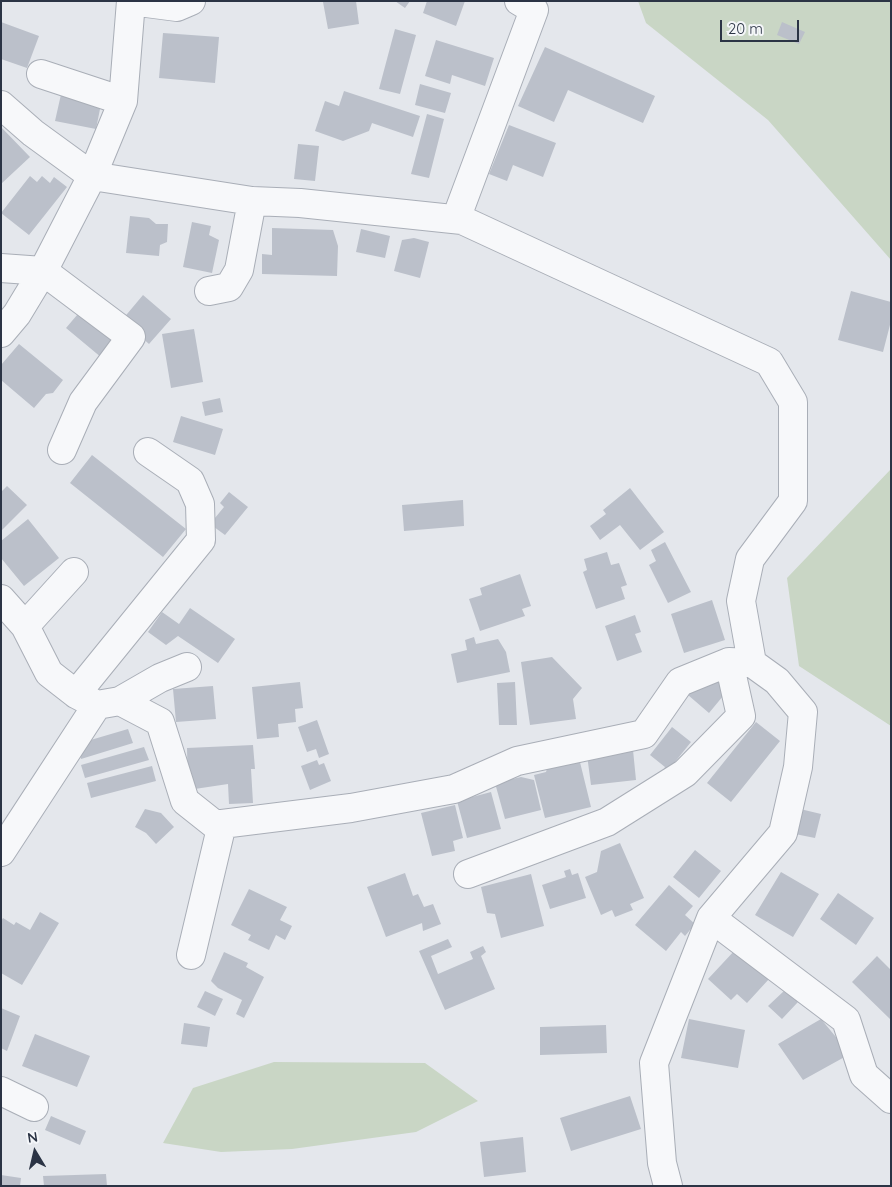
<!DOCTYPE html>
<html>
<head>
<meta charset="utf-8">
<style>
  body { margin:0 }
  #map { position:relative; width:892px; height:1187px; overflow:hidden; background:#e4e7ec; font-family:Quicksand,sans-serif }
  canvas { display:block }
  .frame { position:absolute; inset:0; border:2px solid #2b3445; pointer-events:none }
  .north { position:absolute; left:10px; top:1127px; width:50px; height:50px; -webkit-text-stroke:4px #f4f6f9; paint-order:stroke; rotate:351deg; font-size:14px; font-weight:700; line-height:20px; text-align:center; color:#2b3445 }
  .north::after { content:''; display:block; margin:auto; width:18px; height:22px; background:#2b3445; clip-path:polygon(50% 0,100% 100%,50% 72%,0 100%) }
  .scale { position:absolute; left:720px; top:20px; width:79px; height:22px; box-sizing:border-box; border:2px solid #2b3445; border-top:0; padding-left:6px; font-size:15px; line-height:18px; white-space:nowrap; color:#2b3445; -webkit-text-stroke:4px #f4f6f9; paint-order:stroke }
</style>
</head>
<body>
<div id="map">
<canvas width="892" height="1187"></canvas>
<div class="frame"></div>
<div class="north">N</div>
<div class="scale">20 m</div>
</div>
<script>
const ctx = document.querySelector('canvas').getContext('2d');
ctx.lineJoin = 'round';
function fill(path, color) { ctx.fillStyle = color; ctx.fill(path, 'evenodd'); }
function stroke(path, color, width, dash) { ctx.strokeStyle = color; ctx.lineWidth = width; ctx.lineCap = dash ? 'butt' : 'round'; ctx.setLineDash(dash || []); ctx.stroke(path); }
fill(new Path2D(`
  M638 1H891V260L768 120 646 23Z
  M891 469V726L799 666 787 578Z
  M274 1062 425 1063 478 1101 416 1132 292 1149 221 1152 163 1143 193 1088Z`), '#c9d6c5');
fill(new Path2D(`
  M356 1 359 24 328 29 323 2Z
  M395 1H410L405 8Z
  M427 1H465L456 26 423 13Z
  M1 22 39 36 27 68 1 59Z
  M782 22 805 32 799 44 777 35Z
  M395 29 416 35 400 94 379 89Z
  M163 33 219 37 215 83 159 78Z
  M436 40 494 58 485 86 452 75 450 84 425 76Z
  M545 47 655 96 643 123 568 90 554 122 518 106Z
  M420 84 451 93 445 113 415 105Z
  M62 90 101 104 96 129 55 121Z
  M344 91 420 116 413 137 372 123 369 131 343 141 315 131 325 101 339 106Z
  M427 114 444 119 429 178 411 174Z
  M509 125 556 143 543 177 513 165 507 181 489 174Z
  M1 127 30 157 1 184Z
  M298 144 319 146 315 181 294 179Z
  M30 176 37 182 42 176 50 183 54 177 67 187 29 235 1 213Z
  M130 216 149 218 156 224H168L167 242 160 245 159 256 126 253Z
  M192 222 211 226 209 235 219 240 212 273 183 267Z
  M272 228 333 230 338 246 337 276 262 274V254L272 255Z
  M361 229 390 236 385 258 356 252Z
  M414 238 429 242 420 278 394 271 402 240Z
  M851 291 891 302V321L883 352 838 340Z
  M143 295 171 319 149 344 122 320Z
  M83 308 119 337 102 358 66 328Z
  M194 329 203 382 171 388 162 334Z
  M19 344 63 380 53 393 46 394 34 408 1 380V365Z
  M220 398 223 412 205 416 202 402Z
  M181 416 223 429 215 455 173 442Z
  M92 455 186 529 163 557 70 483Z
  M7 486 27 505 1 531V492Z
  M630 488 664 532 640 550 620 525 600 540 590 526 606 514 603 510Z
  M229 492 248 507 225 535 210 524 224 507 220 503Z
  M463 500 464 526 404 531 402 505Z
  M28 519 59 558 24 586 1 558V541Z
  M665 542 691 592 668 603 649 565 656 561 651 550Z
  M607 552 611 565 619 563 627 585 621 587 625 599 596 609 583 572 587 570 584 559Z
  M520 574 531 606 522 609 525 616 480 631 469 599 482 595 480 588Z
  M712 600 725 640 684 653 671 614Z
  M190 608 235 639 218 663 178 636 166 645 148 632 162 612 179 624Z
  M635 615 641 632 635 634 642 652 617 661 605 626Z
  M474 637 476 644 498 639 506 652 510 672 457 683 451 654 467 650 465 640Z
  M552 657 582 688 573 699 576 719 530 725 521 662Z
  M706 673 728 690 709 713 688 695Z
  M300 682 303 708 295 709 296 722 278 724 279 737 257 739 252 687Z
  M515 682 517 725H499L497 683Z
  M213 686 216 719 176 722 173 689Z
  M317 720 329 754 319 758 316 749 307 752 298 727Z
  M756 722 780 741 731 802 707 783Z
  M672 727 691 742 667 772 664 769 665 767 650 755Z
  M128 729 133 743 81 759 77 744Z
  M253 745 255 769H251L253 803 229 804 228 784 188 790 187 748Z
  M144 747 149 760 85 778 81 765Z
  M633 750 636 780 591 785 587 755Z
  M578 754 591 807 545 818 534 775 546 772 549 762Z
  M317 760 319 765 324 763 331 781 310 790 301 766Z
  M152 766 156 781 91 798 87 783Z
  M521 777 534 780 541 810 505 819 495 783Z
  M491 792 501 829 467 838 457 801Z
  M455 805 463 838 453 841 455 851 432 856 421 813Z
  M796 808 821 814 815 838 790 833Z
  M145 809 161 813 174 827 156 844 146 833 135 827Z
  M620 843 644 898 630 904 633 910 615 917 612 910 601 915 585 877 597 872 601 851Z
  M695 850 721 871 699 898 673 877Z
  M570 869 572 875 578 873 586 898 550 909 542 885 566 877 564 871Z
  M781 872 819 894 793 937 755 915Z
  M405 873 413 896 418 894 424 907 433 904 441 924 423 931 422 923 386 937 367 887Z
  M531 874 544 926 501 938 495 914 487 913 481 887Z
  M669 885 693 906 685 915 695 924 685 936 681 932 666 951 635 925Z
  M249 889 287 907 280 920 292 926 285 940 276 935 269 950 248 940 251 935 231 925Z
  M838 893 874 918 856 945 820 919Z
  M40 912 59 923 22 985 1 973V921L3 918 14 925 16 922 30 930Z
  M448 939 452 947 431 956 438 974 473 959 470 952 483 946 486 952 481 956 495 989 445 1010 419 951Z
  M736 949 769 979 747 1003 737 994 731 1000 708 979Z
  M224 952 248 963 246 967 264 977 244 1018 236 1014 242 1000 218 988 211 981Z
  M877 956 891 970V1020L852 982Z
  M785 990 798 1002 782 1019 768 1006Z
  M205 991 223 999 215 1016 197 1007Z
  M1 1008 20 1016 7 1051 1 1048Z
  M689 1019 745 1030 738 1068 681 1058Z
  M821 1019 850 1054 803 1080 778 1044Z
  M184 1023 210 1027 207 1047 181 1044Z
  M606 1025 607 1053 540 1055V1027Z
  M35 1034 90 1056 77 1087 22 1066Z
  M630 1096 641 1129 571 1151 560 1118Z
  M51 1116 86 1131 80 1145 45 1130Z
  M523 1137 526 1172 484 1177 480 1142Z
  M106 1174 107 1186H44L43 1176Z
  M1 1175 21 1178 20 1186H1Z`), '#bbc0ca');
const minor = new Path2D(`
  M131 1 177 7 191 1
  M41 74 123 101
  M1 105 33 133 92 176 252 201 300 203 462 220 769 362 793 402V501L750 559 741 601 752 663 777 681 803 712 798 767 783 833 711 918 654 1063 662 1163 668 1186
  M456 219 534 10 519 1
  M1 268 43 271 131 337 83 402 62 450
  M209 291 229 287 239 270 252 201
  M1 333 17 314 43 271 92 176 123 101 131 1
  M1 599 25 626 49 673 76 694 97 705 1 852
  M25 626 74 572
  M76 694 201 540 200 504 190 481 148 452
  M120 701 160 678 187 667
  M97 705 120 701 160 722 185 801 214 824H222L351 808 454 789 517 761 644 734 680 682 729 662 752 663
  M468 874 607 822 685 773 741 716 729 662
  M711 918 846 1020 864 1075 891 1099
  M191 955 222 824
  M1 1091 34 1107`);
stroke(minor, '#a9aeb7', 30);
stroke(minor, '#f7f8fa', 28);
</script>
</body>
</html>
